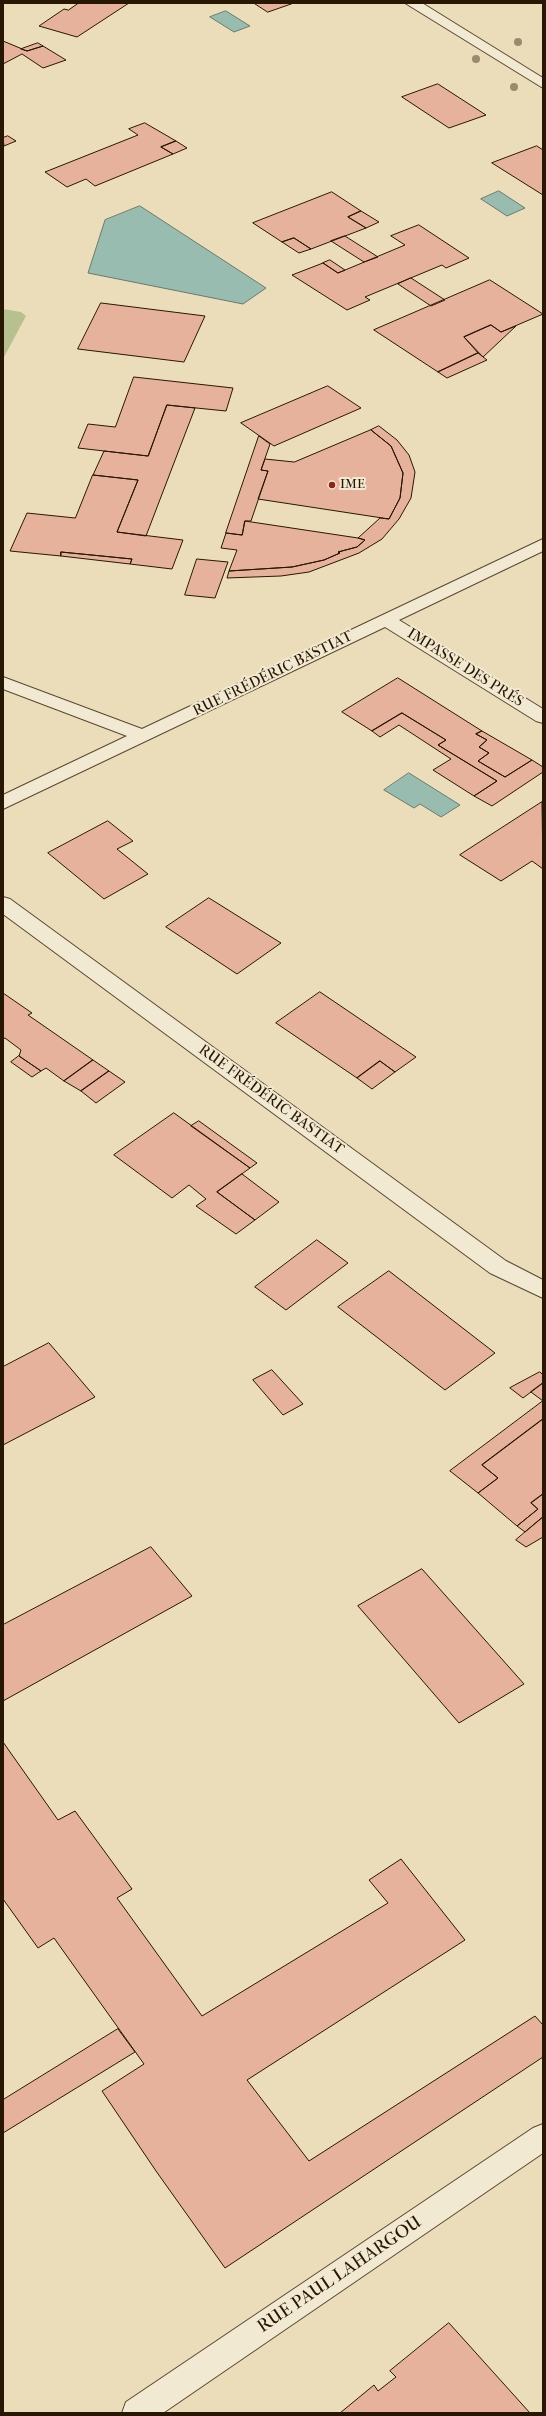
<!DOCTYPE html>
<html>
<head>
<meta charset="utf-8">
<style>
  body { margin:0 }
  #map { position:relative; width:546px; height:2416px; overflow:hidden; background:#ebddba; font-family:"IM FELL French Canon",serif }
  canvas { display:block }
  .frame { position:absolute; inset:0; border:4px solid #271703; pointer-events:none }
</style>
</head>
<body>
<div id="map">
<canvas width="546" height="2416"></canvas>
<div class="frame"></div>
</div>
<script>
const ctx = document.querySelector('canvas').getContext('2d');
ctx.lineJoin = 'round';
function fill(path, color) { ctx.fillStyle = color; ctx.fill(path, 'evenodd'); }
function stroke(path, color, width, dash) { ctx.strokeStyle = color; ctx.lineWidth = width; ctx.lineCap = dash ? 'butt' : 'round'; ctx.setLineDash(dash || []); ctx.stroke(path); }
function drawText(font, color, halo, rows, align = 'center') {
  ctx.font = font + ' "IM FELL French Canon",serif'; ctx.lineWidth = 4; ctx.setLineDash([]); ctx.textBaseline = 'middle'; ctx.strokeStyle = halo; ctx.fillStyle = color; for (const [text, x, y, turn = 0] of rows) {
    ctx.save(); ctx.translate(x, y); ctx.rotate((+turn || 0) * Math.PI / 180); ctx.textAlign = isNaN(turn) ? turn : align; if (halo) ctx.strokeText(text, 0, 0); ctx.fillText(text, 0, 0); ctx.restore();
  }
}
fill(new Path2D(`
  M3 309 21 312 26 316 3 359Z`), '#b7c190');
const water = new Path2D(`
  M226 11 250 26 234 32 210 17Z
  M499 191 525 208 507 216 481 199Z
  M140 206 266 288 243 304 88 273 105 220Z
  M409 773 460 805 441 817 420 804 414 808 384 790Z`);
fill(water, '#98bcb0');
stroke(water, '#6b7a6b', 1);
const building = new Path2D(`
  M79 3H129L77 37 39 26 64 9 68 10Z
  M254 3H294L268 12Z
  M3 41 27 51 43 46 66 60 43 68 22 54 3 64Z
  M38 43 43 46 27 51 21 49Z
  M438 84 486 115 449 128 402 97Z
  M145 123 176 141 161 147 173 154 95 186 86 179 67 187 45 172 138 135 129 129Z
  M8 136 16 141 4 146 3 138Z
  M176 141 187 148 173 154 161 147Z
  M537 146 543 150V195L492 163Z
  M332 192 361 211 348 217 366 228 311 249 294 238 282 242 253 223Z
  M361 211 379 222 366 228 348 217Z
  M419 225 469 258 446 268 442 265 365 297 370 300 347 310 292 275 323 263 338 273 405 245 391 236Z
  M345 236 378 257 364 262 331 241Z
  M294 238 311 249 299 253 282 242Z
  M330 260 345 270 338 273 323 263Z
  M411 278 445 300 431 306 398 284Z
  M490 280 543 314 501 332 491 325 464 337 478 353 438 372 374 330Z
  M101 303 205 316 184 362 78 349Z
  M491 325 501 332 516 326 483 357 464 337Z
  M478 353 487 360 447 378 438 372Z
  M134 377 233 388 226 411 167 405 148 456 78 448 88 424 115 427Z
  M328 386 361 408 274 446 241 423Z
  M167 405 195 408 146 536 117 532 138 480 93 475 104 451 148 456Z
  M379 426 397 440 409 455 415 472 411 498 399 519 382 539 359 553 309 572 281 576 227 578 229 571 292 567 324 560 340 553 338 552 357 547 365 540 358 538 380 518 389 519 400 498 403 473 391 446 371 430Z
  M371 430 391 446 403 473 400 498 389 519 258 499 268 471 261 470 265 459 294 462Z
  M259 436 270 444 261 470 268 471 251 521H245L242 535 226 533Z
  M93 475 138 480 117 532 183 540 172 569 130 564 132 559 61 552V556L10 551 27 513 75 518Z
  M245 521 358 538 365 540 357 547 338 552 340 553 324 560 292 567 229 571 237 550 221 548 226 533 242 535Z
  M61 552 132 559 130 564 61 556Z
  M197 559 228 562 215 598 185 595Z
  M398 678 482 731 476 734 487 740 479 747 489 753 478 761 505 777 532 760 543 767V772L492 806 474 796 497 781 438 745 446 740 402 713 372 731 342 712Z
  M402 713 446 740 438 745 497 781 474 796 433 770 451 759 399 725 380 737 372 731Z
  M482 731 532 760 505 777 478 761 489 753 479 747 487 740 476 734Z
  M542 802 543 869 532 861 501 881 460 855Z
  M108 821 133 841 117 849 148 874 104 899 48 853Z
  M209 898 281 943 237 974 166 927Z
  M320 992 416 1057 395 1072 380 1061 357 1078 276 1023Z
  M3 993 32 1013 28 1015 93 1060 64 1081 46 1068 41 1071 19 1056 21 1050 5 1038 3 1039Z
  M19 1056 41 1071 32 1077 11 1062Z
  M93 1060 109 1071 81 1091 64 1081Z
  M380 1061 395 1072 372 1089 357 1078Z
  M109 1071 125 1082 96 1103 81 1091Z
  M174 1113 250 1168 217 1192 255 1220 236 1234 196 1206 206 1199 189 1185 172 1198 114 1155Z
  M199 1121 257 1163 250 1168 191 1126Z
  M242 1174 279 1202 255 1220 217 1192Z
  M317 1240 348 1263 286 1310 255 1287Z
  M389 1271 495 1353 445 1390 338 1307Z
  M49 1343 95 1397 3 1445V1367Z
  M272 1370 303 1404 283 1415 253 1380Z
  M540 1372 543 1375V1383L523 1398 510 1388Z
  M543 1383V1401L531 1392Z
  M543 1401V1419L482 1465 498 1478 478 1493 450 1471Z
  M543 1419V1494L531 1503 538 1509 517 1526 478 1493 498 1478 482 1465Z
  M543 1494V1517L525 1532 517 1526 538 1509 531 1503Z
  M543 1517V1537L526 1547 516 1540Z
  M151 1547 192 1596 3 1701V1625Z
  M422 1569 524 1684 459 1723 358 1606Z
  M3 1742 58 1820 75 1811 132 1889 117 1898 202 2016 388 1903 369 1880 401 1859 465 1940 247 2080 309 2161 535 2016 543 2025V2057L225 2268 156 2171 102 2091 144 2064 54 1938 38 1948 3 1899Z
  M118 2029 135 2052 3 2133V2100Z
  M449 2323 530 2413H340L374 2385 378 2391 396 2377 390 2371Z`);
fill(building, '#e6b29c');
stroke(building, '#271703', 1);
const minor = new Path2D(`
  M405 3H422L543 78V88Z
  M543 539V551L399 620 543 709V723L536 721 385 627 3 809V795L127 736 3 689V677L142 729Z
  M3 897 10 899 506 1261 543 1280V1298L490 1273 3 914Z
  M543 2124V2153L163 2413H122L126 2402 533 2128Z`);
stroke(minor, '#584831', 2);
fill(minor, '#f2e9d2');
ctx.fillStyle = '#978c6c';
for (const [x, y] of [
  [518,42],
  [476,59],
  [514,87]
]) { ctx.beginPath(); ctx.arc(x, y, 4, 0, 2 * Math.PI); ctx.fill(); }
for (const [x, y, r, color] of [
  [332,485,4,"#8f2418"]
]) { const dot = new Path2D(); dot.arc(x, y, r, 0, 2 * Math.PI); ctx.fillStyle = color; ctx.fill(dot); stroke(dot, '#f2e9d2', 1.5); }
drawText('13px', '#271703', '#f2e9d2', [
  ["IME",340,485]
], 'left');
drawText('15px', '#271703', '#f2e9d2', [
  ["IMPASSE DES PRÉS",465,668,32],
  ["RUE FRÉDÉRIC BASTIAT",273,674,-26],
  ["RUE FRÉDÉRIC BASTIAT",271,1100,36]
]);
drawText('18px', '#271703', '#f2e9d2', [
  ["RUE PAUL LAHARGOU",340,2275,-34]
]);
</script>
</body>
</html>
